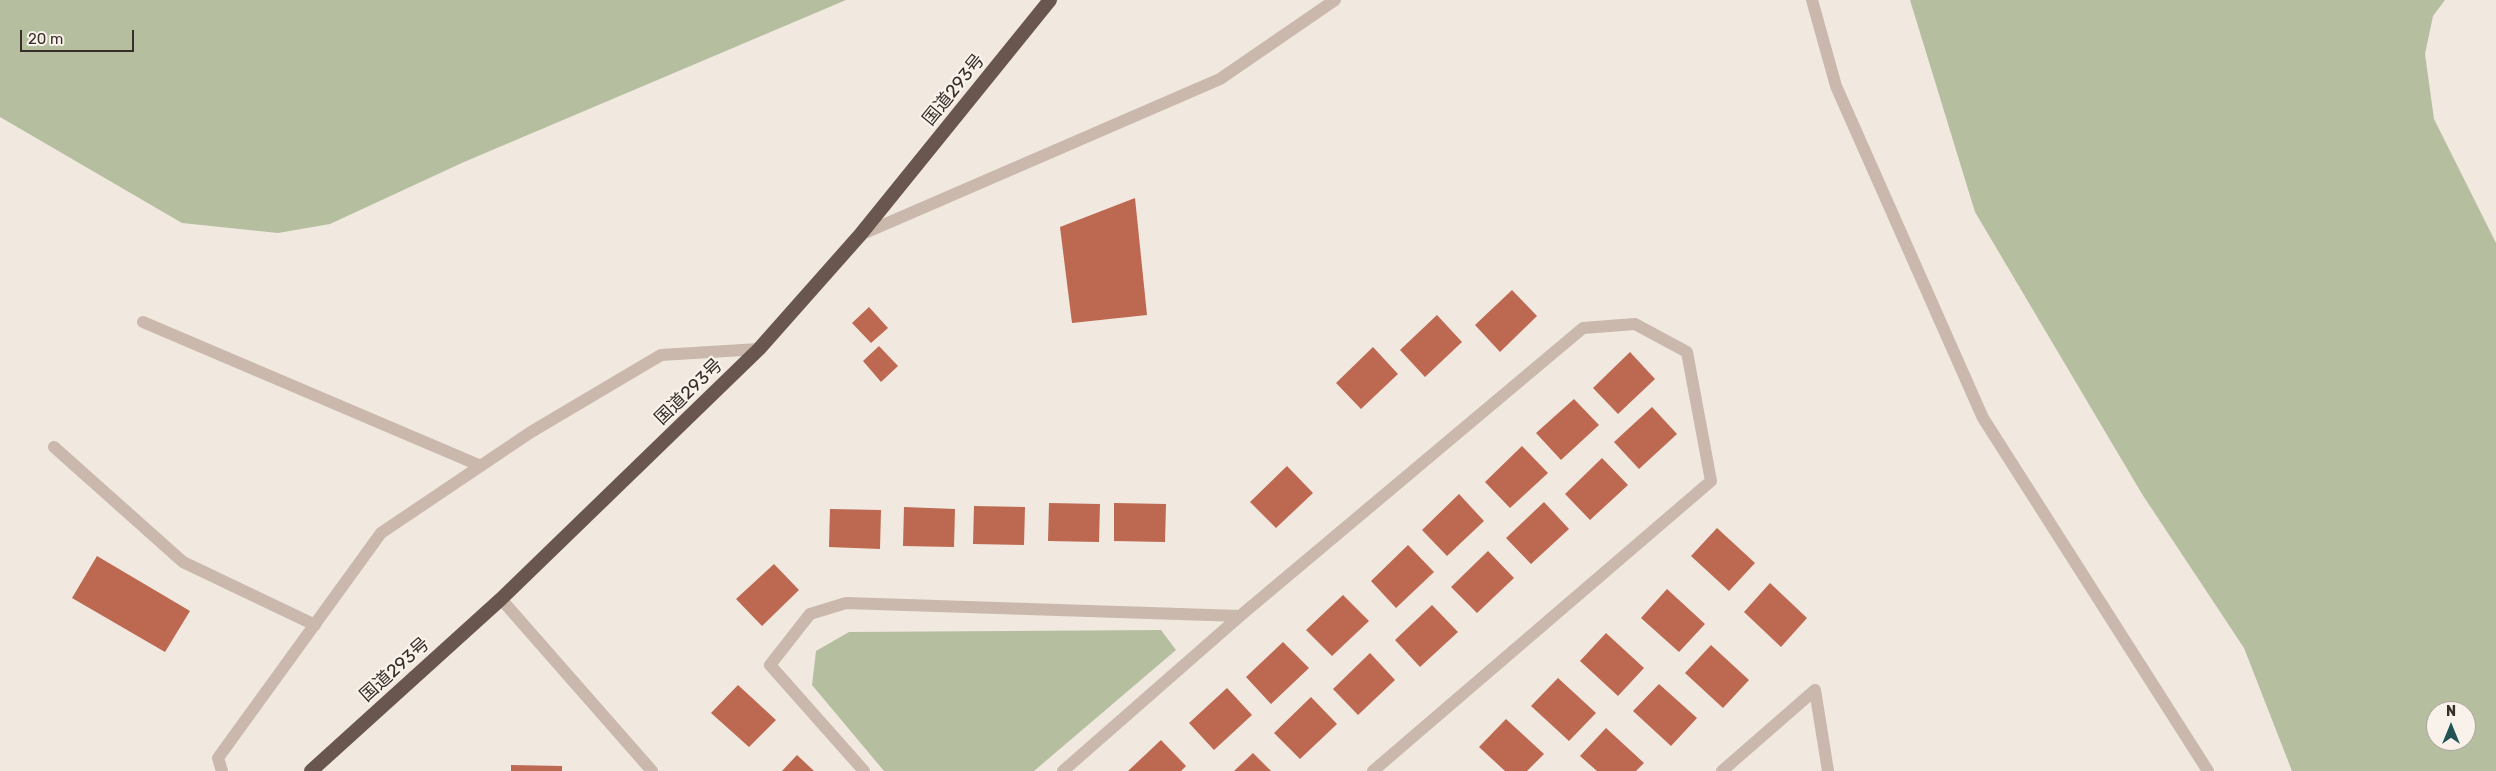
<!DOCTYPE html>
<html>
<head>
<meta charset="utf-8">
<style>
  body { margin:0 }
  #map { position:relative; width:2496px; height:771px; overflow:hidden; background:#f1e8df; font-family:Rubik,sans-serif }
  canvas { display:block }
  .north { position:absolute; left:2426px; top:701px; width:50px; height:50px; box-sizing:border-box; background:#f9f2eb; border:1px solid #aba49e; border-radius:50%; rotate:0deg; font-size:14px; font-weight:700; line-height:20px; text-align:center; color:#372e2a }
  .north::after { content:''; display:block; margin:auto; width:18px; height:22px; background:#225456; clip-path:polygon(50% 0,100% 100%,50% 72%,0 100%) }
  .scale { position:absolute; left:20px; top:30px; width:114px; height:22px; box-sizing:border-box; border:2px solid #372e2a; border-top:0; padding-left:6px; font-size:15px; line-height:18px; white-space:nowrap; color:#372e2a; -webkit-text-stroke:4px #f9f2eb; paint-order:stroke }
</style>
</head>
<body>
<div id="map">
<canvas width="2496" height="771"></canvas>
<div class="north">N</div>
<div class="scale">20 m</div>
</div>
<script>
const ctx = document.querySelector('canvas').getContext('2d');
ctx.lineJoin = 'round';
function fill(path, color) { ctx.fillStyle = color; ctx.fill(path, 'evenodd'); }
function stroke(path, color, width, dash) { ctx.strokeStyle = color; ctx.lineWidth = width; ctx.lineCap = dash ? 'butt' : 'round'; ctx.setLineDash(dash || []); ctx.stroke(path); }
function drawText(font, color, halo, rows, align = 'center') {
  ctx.font = font + ' Rubik,"Noto Sans JP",sans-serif'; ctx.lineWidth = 4.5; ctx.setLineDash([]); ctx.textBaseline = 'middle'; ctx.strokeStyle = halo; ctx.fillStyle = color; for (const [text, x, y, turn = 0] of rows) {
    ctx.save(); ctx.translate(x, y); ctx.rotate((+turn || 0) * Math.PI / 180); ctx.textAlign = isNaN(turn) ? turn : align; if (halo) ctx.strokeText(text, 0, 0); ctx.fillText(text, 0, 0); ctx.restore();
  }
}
fill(new Path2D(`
  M0 0H846L464 162 330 224 278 233 182 223 0 117Z
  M1910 0H2445L2433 16 2425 54 2434 119 2496 243V771H2292L2244 648 2142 494 1975 212ZM2436 711H2466V741H2436Z
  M1161 630 1176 650 1034 771H884L812 685 816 651 849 632Z`), '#b5bfa0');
fill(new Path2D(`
  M1135 198 1147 315 1072 323 1060 227Z
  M1512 290 1537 316 1500 352 1475 325Z
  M869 307 888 328 871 343 852 323Z
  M1437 315 1462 342 1425 377 1400 350Z
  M879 346 898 366 881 382 863 361Z
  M1373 347 1398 374 1361 409 1336 383Z
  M1630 352 1655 379 1618 414 1593 388Z
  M1574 399 1599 425 1561 460 1536 433Z
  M1652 407 1677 434 1639 469 1614 442Z
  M1522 446 1548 473 1510 508 1485 482Z
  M1602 458 1628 485 1590 520 1565 494Z
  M1287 466 1313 493 1276 528 1250 502Z
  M1459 494 1484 521 1447 556 1422 530Z
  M1544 502 1569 529 1531 564 1506 538Z
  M1049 503 1100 504 1099 542 1048 541Z
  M1114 503 1166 504 1165 542 1114 541Z
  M974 506 1025 507 1024 545 973 544Z
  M904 507 955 509 954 547 903 546Z
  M830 509 881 510 880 549 829 547Z
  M1717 528 1755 563 1729 591 1691 556Z
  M1408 545 1434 572 1396 608 1371 581Z
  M1488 551 1514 578 1477 613 1451 587Z
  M97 556 190 611 165 652 72 598Z
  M774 564 799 590 762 626 736 599Z
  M1770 583 1807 618 1781 647 1744 612Z
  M1667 589 1705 624 1679 652 1641 618Z
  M1343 595 1369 621 1332 656 1306 630Z
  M1432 605 1458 632 1420 667 1395 640Z
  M1606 633 1644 668 1618 696 1580 661Z
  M1283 642 1309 668 1271 704 1246 677Z
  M1711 645 1749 680 1723 708 1685 673Z
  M1370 653 1395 680 1358 715 1333 689Z
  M1558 678 1596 713 1569 741 1531 706Z
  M1659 684 1697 718 1671 746 1633 711Z
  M738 685 776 720 749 747 711 713Z
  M1227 688 1252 715 1214 750 1189 723Z
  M1311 697 1337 724 1300 759 1274 733Z
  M1506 719 1544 754 1527 771H1505L1479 747Z
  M1606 728 1644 763 1636 771H1597L1580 756Z
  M1161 740 1186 766 1181 771H1128Z
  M1253 753 1271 771H1234Z
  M797 755 814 771H782Z
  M511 765 562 766V771H511Z`), '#bd6851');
stroke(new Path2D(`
  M1812 0 1836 86 1983 418 2208 771
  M860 235 1220 79 1335 0
  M143 322 481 466
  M54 447 183 562 315 625
  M222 771 218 758 381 533 531 432 661 355 759 349
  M864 771 770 665 810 614 846 603 1240 616
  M1063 771 1240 616 1583 328 1635 324 1687 352 1711 481 1373 771
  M1722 771 1815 690 1828 771`), '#c9b8ab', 12);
stroke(new Path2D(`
  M501 599 652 771`), '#c9b8ab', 12);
stroke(new Path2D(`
  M311 771 501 599 759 349 860 235 1050 0`), '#68564f', 14);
drawText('18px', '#372e2a', '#f9f2eb', [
  ["国道293号",954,90,-51],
  ["国道293号",689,392,-44],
  ["国道293号",395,670,-42]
]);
</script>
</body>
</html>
